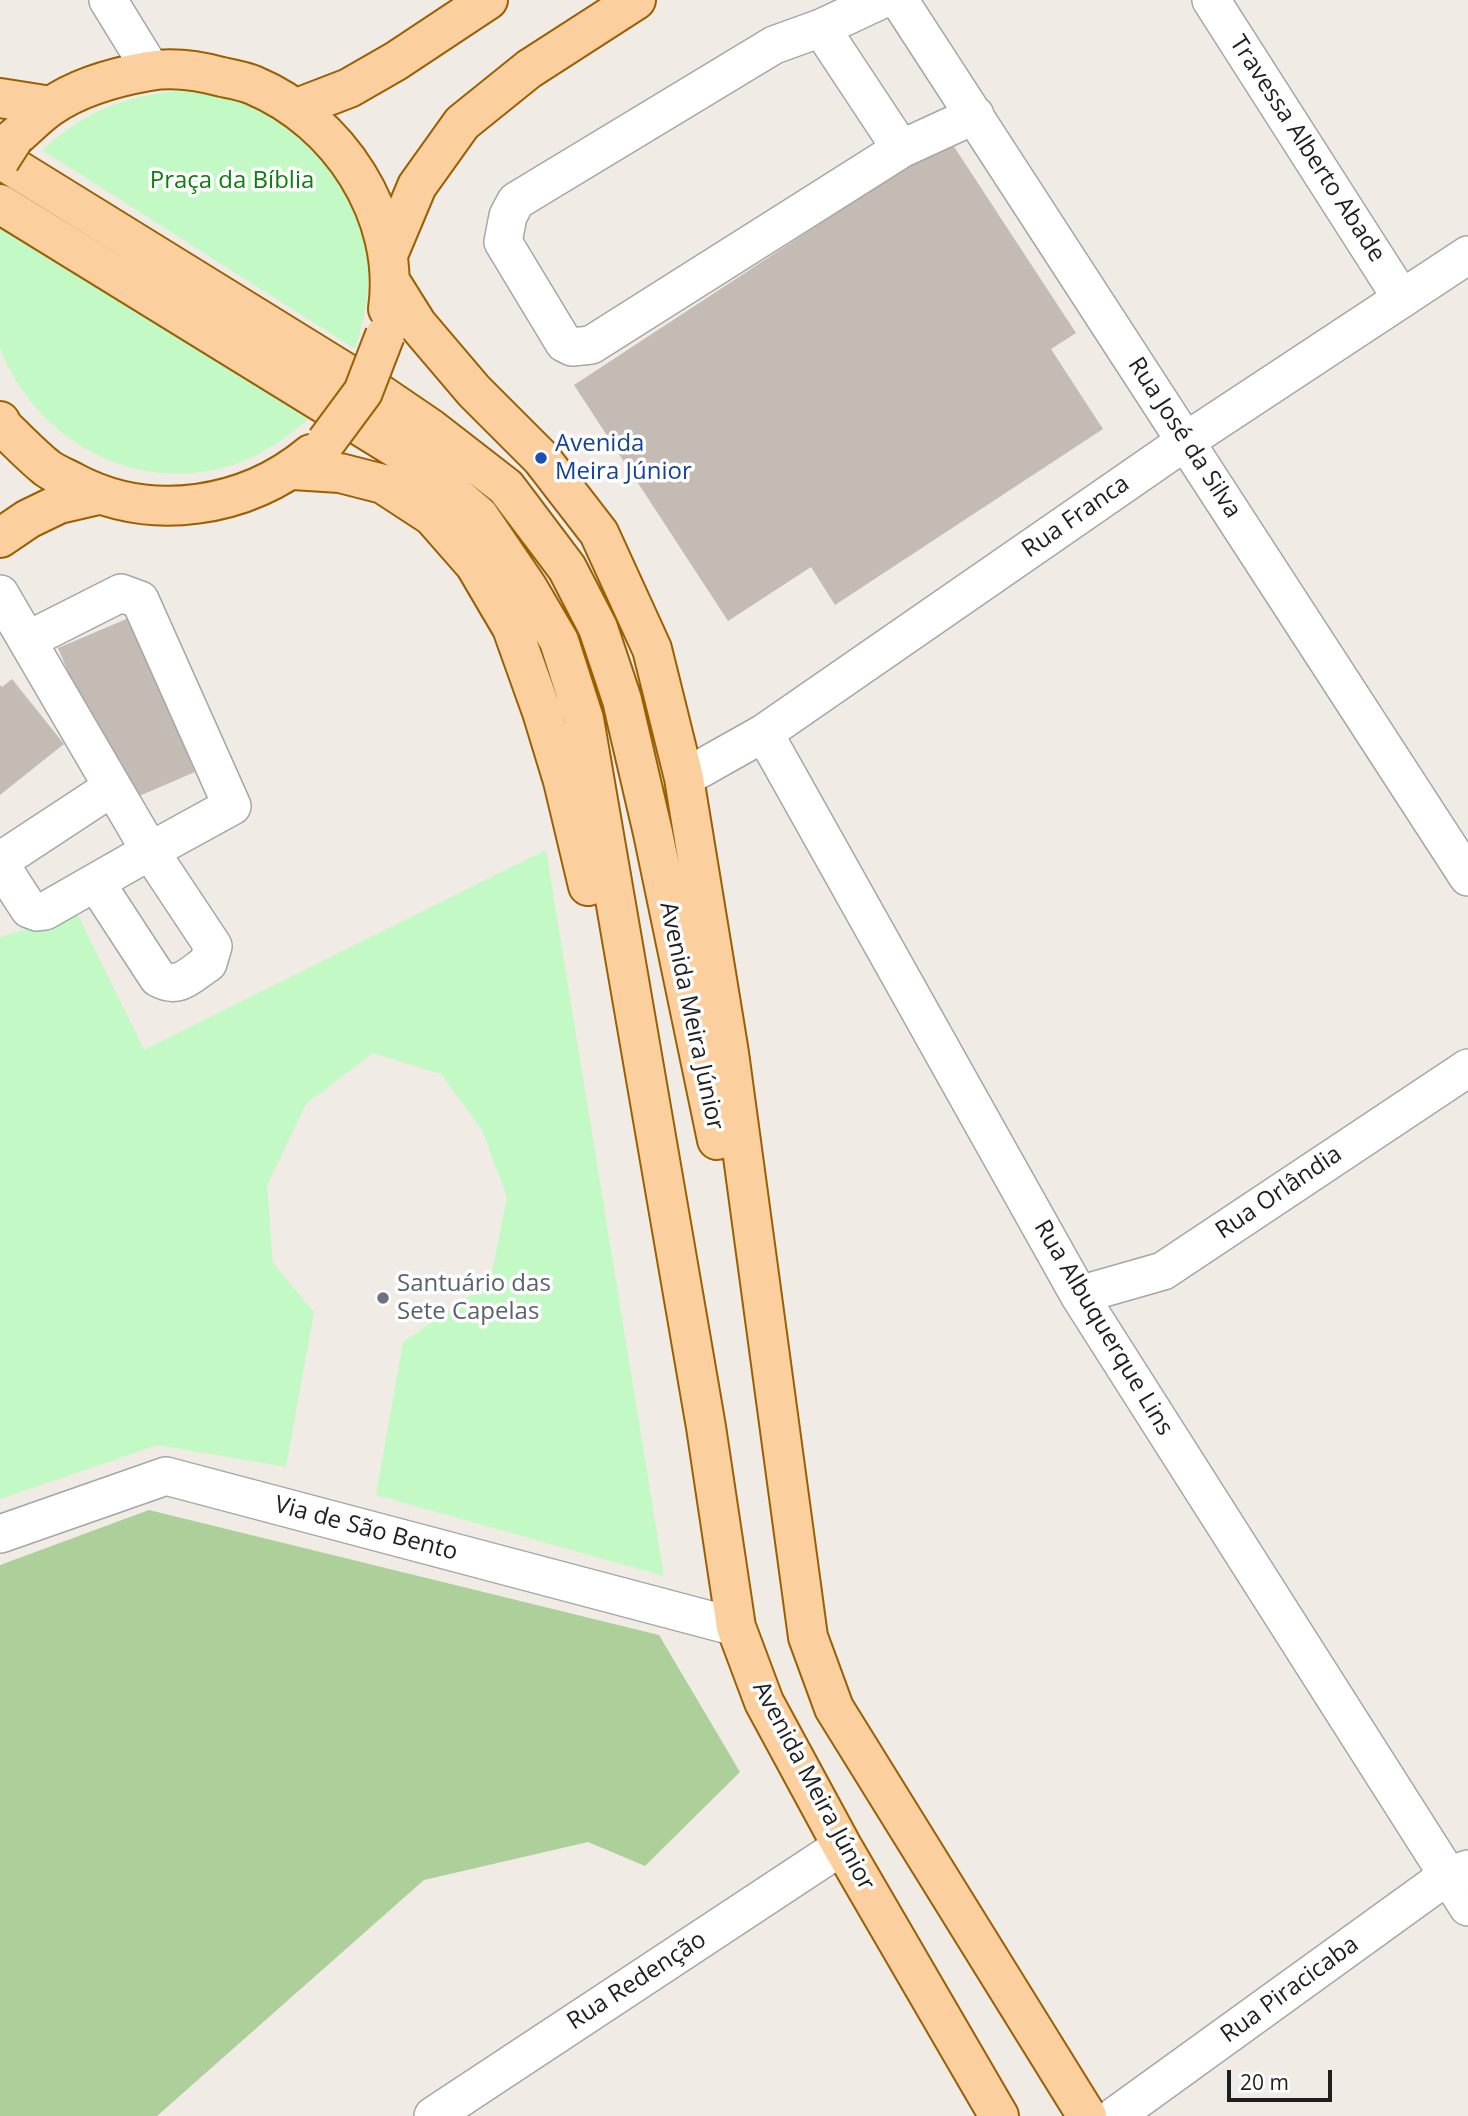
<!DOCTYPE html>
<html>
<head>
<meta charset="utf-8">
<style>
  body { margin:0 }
  #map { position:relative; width:1468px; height:2116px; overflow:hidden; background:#f0ece5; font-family:"Open Sans",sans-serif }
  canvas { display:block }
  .scale { position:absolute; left:1227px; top:2070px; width:105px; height:32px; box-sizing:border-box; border:4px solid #1f1f1f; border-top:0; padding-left:9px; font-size:21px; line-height:24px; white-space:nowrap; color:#1f1f1f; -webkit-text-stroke:5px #fff; paint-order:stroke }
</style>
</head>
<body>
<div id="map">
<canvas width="1468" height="2116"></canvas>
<div class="scale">20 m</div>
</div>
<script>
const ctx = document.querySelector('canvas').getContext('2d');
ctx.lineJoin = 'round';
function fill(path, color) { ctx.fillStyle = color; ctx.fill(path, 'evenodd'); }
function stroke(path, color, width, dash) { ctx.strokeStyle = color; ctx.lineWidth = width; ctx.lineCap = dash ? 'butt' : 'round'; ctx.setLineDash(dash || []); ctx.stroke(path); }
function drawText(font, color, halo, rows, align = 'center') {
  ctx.font = font + ' "Open Sans",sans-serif'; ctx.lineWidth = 7; ctx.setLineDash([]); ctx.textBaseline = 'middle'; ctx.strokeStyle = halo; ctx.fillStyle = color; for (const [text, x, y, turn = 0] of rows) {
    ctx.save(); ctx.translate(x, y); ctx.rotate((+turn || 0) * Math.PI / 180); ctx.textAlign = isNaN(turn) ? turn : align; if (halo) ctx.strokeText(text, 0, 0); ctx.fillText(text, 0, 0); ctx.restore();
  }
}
fill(new Path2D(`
  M149 1510 659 1635 740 1772 645 1866 588 1842 424 1880 157 2116H0V1565Z`), '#adcf9a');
fill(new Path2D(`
  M179 91C199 93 218 95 237 100 316 125 373 208 368 291 366 311 361 330 355 349L42 150C87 111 119 97 179 91Z
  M0 217 317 411C294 432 271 450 241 462 142 499 37 444 0 348Z
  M546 850 664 1576 376 1495 403 1342 490 1282 507 1197 482 1130 441 1074 373 1053 306 1104 267 1185 273 1263 314 1312 286 1467 158 1445 0 1499V937L77 913 144 1050Z`), '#c3f9c4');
fill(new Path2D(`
  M949 139 1076 333 1051 349 1103 429 835 605 811 567 728 621 574 385Z
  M131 617 195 772 123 803 58 648Z
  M12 679 64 744 0 795V685L2 687Z`), '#c5bbb5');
const minor = new Path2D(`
  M108 0 151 70
  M881 0 821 28 774 45 516 201 508 216 503 242 564 343 572 347 591 345 901 149 975 115
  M899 0 1468 877
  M1211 0 1402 299
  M821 28 901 149
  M0 594 150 851 232 806 140 600 121 593 28 640
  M764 733 1079 1295 1468 1907
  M684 778 764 733 1186 441 1468 255
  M0 861 111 788
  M0 864 29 909 37 912 45 911 150 851 213 946 208 963C190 975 179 990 158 978L96 883
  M1079 1295 1163 1271 1468 1068
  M0 1534 166 1476 736 1627
  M433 2116 842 1846
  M1115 2116 1447 1876 1468 1869`);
const major = new Path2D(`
  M0 98 51 106
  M297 108 349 88 396 61 488 0
  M14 138C26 128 37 116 50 107 78 87 115 77 149 71 172 67 200 71 222 77 232 79 244 81 253 85 339 121 401 215 388 309
  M0 159 380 394 430 428 506 487 567 568 598 628 622 700 653 833 717 1140
  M0 204 409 456 479 516 528 588 559 641 584 719 706 1427 736 1627 764 1702 842 1846 999 2116
  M388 255 417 186 462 123 529 69 636 0
  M392 284 417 324 474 391 541 458 599 533 652 649 684 778 729 1053 808 1637 834 1708 1087 2116
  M0 421 4 428C18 441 32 456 47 468 55 474 66 478 75 483 151 523 246 508 311 454
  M293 470 340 473 383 484 432 516 475 565 512 628 542 712 563 781 588 886
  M0 538 28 519 59 504 98 495`);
stroke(minor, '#a6a6a6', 40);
stroke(major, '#9a5f00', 42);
stroke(minor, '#fff', 37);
stroke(major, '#fccf9f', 38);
const majorBridge = new Path2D(`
  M0 160 14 138
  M326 442 363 392 385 335`);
stroke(majorBridge, '#9a5f00', 42, []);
stroke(majorBridge, '#fccf9f', 38);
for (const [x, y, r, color] of [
  [541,458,7,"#1a4fb4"],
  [383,1298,7,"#6b7280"]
]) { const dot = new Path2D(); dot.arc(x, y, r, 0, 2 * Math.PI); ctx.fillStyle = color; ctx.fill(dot); stroke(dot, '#fff', 2.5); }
drawText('24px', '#1f1f1f', '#fff', [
  ["Travessa Alberto Abade",1307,149,57],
  ["Rua José da Silva",1184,438,57],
  ["Rua Franca",1076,517,-35],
  ["Avenida Meira Júnior",691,1016,78],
  ["Rua Orlândia",1279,1193,-34],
  ["Rua Albuquerque Lins",1103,1328,59],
  ["Via de São Bento",366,1529,15],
  ["Avenida Meira Júnior",813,1786,62],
  ["Rua Redenção",637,1981,-33],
  ["Rua Piracicaba",1290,1990,-36]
]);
drawText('24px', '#0c7f0f', '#fff', [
  ["Praça da Bíblia",232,181]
]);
drawText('24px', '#164399', '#fff', [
  ["Avenida",555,444],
  ["Meira Júnior",555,472]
], 'left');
drawText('24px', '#5b616d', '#fff', [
  ["Santuário das",397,1284],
  ["Sete Capelas",397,1312]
], 'left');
</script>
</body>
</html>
